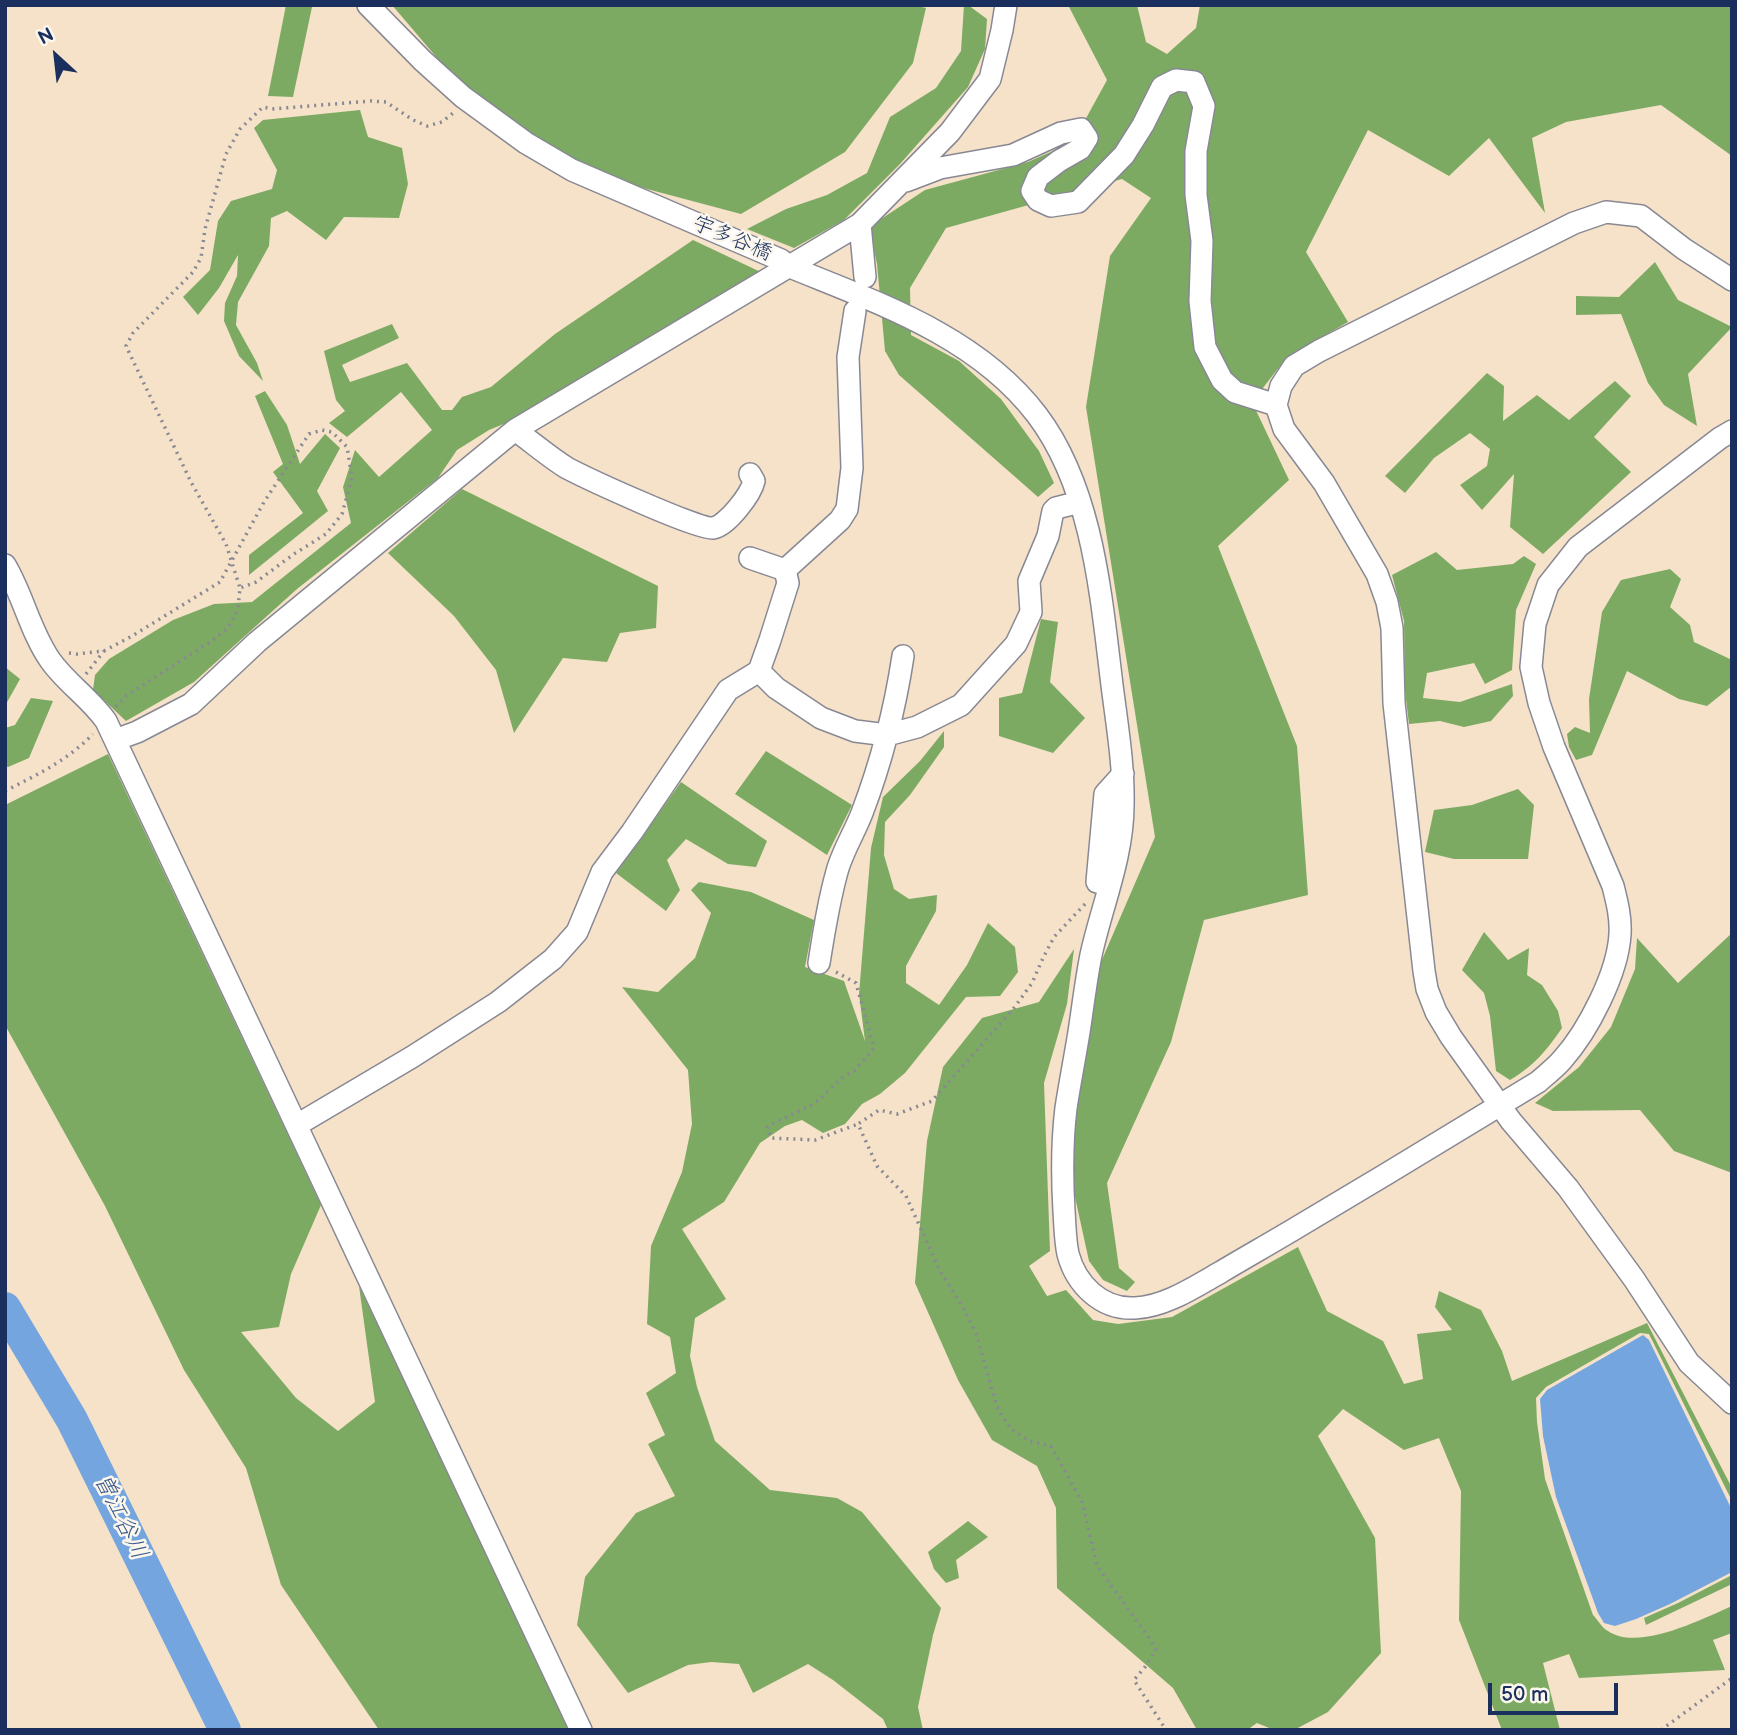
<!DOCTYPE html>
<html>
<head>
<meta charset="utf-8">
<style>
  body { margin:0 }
  #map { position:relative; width:1737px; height:1735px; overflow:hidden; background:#f5e2c9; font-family:"Balsamiq Sans",sans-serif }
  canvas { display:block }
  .frame { position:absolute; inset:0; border:7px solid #1b2f5e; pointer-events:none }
  .north { position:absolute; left:21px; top:21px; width:70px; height:70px; -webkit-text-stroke:5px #fbf7ec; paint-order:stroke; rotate:333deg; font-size:19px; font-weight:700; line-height:28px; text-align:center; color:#1b2f5e }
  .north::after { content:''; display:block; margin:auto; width:24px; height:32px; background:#1b2f5e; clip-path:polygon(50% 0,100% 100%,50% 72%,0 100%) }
  .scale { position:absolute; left:1488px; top:1683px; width:130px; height:32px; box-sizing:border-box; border:4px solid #1b2f5e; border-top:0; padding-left:9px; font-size:21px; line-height:24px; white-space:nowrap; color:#1b2f5e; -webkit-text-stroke:5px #fbf7ec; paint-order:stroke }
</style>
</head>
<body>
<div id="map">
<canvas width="1737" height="1735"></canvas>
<div class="frame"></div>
<div class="north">N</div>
<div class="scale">50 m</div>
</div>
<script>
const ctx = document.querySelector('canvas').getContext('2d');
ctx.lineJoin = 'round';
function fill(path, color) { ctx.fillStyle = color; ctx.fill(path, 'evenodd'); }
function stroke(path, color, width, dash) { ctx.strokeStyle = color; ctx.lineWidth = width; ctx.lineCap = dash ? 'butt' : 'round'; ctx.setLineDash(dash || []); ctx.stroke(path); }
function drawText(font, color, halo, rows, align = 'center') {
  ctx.font = font + ' "Balsamiq Sans","Klee One",sans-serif'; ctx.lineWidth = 5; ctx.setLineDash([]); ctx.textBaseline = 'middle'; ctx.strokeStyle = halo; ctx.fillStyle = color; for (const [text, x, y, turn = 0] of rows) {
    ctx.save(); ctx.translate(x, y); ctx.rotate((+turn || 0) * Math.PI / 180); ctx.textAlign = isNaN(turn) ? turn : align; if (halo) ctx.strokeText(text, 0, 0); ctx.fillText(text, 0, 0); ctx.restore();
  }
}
fill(new Path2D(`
  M286 5H308L312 7 293 97 268 96Z
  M392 5H913L926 8 913 63 845 152 741 214 632 185 552 150 472 99Z
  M964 5H968L987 19 985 49 968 87 900 164 844 220 794 248 747 229 786 209 827 195 867 173 890 117 936 88 961 51Z
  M1068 5H1137L1146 42 1167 54 1196 28 1200 5H1732V156L1661 105 1566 122 1532 138 1545 213 1489 138 1449 176 1368 130 1306 252 1348 322 1287 357 1252 402 1289 480 1218 546 1297 746 1308 895 1204 920 1171 1042 1107 1183 1119 1268 1135 1282 1127 1291 1103 1280 1089 1261 1073 1188 1068 1092 1077 1031 1101 962 1155 837 1086 407 1110 256 1151 198 1122 179 946 228 910 288 911 335 959 361 1001 399 1039 451 1054 483 1038 497 899 375 885 351 877 264 869 227 925 190 1028 162 1073 142 1107 80Z
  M360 110 368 137 402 148 408 184 399 218 344 217 326 240 287 211 271 218 269 246 238 302 236 325 257 363 263 381 239 356 224 321 225 303 237 276 238 255 219 288 198 315 183 297 210 270 218 221 231 201 272 189 277 170 254 128 263 120Z
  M693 240 767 275 511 421 489 430 457 450 438 478 297 589 194 682 126 721 93 690 95 675 109 659 173 620 214 604 252 602 351 523 343 487 355 450 379 477 432 430 401 392 347 437 329 423 345 411 336 400 324 351 392 324 399 338 342 365 350 382 407 363 442 410H452L462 397 491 387 555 334Z
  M1655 262 1678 300 1732 327 1688 374 1697 426 1664 405 1648 383 1621 314 1576 315V296L1619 297Z
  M1487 373 1504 386 1503 421 1537 395 1569 420 1615 381 1631 396 1594 437 1631 472 1543 554 1510 527 1514 474 1482 510 1460 485 1487 466 1490 449 1470 433 1434 458 1405 493 1385 476Z
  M265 391 287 425 300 464 325 434 340 448 317 491 328 511 249 575V555L303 513 273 472 283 464 255 396Z
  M462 489 658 586 656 628 620 633 607 662 563 658 514 733 496 670 454 616 388 553Z
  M1436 552 1457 570 1513 564 1524 556 1536 564 1516 610 1512 670 1485 684 1474 663 1427 673 1423 698 1460 702 1512 684 1513 696 1491 721 1464 727 1440 721 1409 724 1405 691 1404 621 1392 575Z
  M1670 569 1681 579 1670 607 1690 625 1694 642 1732 660V686L1707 706 1679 699 1627 671 1592 755 1576 760 1569 747 1567 734 1575 727 1590 733 1589 699 1602 612 1621 580Z
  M1041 619 1058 622 1050 682 1085 718 1053 753 999 736V698L1022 693Z
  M5 667 20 679 5 706Z
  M31 698 53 701 29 758 8 767 5 766V728L15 725Z
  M944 731V747L910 795 885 822 884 855 894 889 909 899 937 895 936 911 906 966V983L939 1005 967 965 988 923 1015 947 1018 972 1000 996 966 997 905 1073 880 1094 862 1104 845 1124 823 1133 802 1120 785 1126 760 1143 724 1202 682 1229 726 1299 695 1318 690 1356 697 1387 715 1441 770 1490 837 1498 862 1512 941 1608 933 1635 918 1707 923 1730H888L883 1719 833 1680 808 1664 753 1693 739 1664 711 1662 688 1665 628 1693 577 1625 585 1577 636 1513 675 1496 648 1444 665 1435 646 1393 676 1373 670 1337 647 1324 651 1246 682 1172 692 1124 688 1070 622 987 658 992 695 958 711 913 691 890 699 882 751 892 814 920 805 967 844 981 865 1041 859 994 871 848 883 797 920 761Z
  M766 751 852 805 827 855 735 794Z
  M108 754 321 1205 291 1274 279 1327 241 1332 296 1398 338 1431 375 1402 359 1286 573 1730H379L281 1585 246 1468 184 1370 105 1206 5 1025V805Z
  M681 782 767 841 756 867 728 864 686 839 667 860 680 890 666 911 616 873Z
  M1518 789 1534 805 1528 859H1454L1425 852 1434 810 1472 805Z
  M1484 932 1508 960 1529 948 1527 975 1542 985 1558 1011 1562 1028C1546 1051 1535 1065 1510 1080L1496 1071 1490 1016 1484 993 1462 970Z
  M1732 933V1173L1674 1151 1640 1110 1553 1111 1535 1103 1579 1067 1611 1027 1635 969 1637 938 1678 983Z
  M1074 949 1067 1004 1044 1083 1050 1251 1029 1266 1047 1296 1066 1290 1093 1320 1118 1324 1172 1317 1298 1247 1327 1311 1383 1341 1404 1384 1423 1379 1417 1334 1452 1330 1435 1307 1439 1291 1481 1310 1502 1351 1512 1381 1647 1323 1732 1488V1501L1649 1334 1640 1333 1546 1387 1536 1398 1537 1422 1545 1479 1593 1615C1598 1620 1602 1628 1608 1631 1638 1652 1702 1619 1732 1606V1633L1713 1640 1725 1670 1579 1678 1569 1654 1543 1663 1560 1730H1502L1459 1620 1461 1491 1439 1438 1404 1450 1343 1409 1318 1436 1375 1538 1381 1653 1328 1712 1294 1730H1274L1257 1723 1247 1730H1197L1173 1688 1057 1588 1056 1508 1037 1466 992 1440 958 1380 915 1283 927 1141 943 1067 982 1018 1039 1002Z
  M968 1521 988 1537 956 1560 959 1578 946 1583 934 1569 928 1552Z
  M1732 1575V1584L1646 1625 1644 1618 1678 1603Z`), '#7daa63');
fill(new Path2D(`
  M1643 1335 1649 1340 1732 1510V1572L1670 1604 1636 1619 1615 1626 1604 1623 1598 1613 1556 1497 1543 1436 1540 1399 1547 1390Z`), '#74a5df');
stroke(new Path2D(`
  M5 1308 72 1420 225 1730`), '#74a5df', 32);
const minor = new Path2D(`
  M368 5 423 61 463 97 526 143 572 170 781 260 790 267C878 303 977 336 1037 415 1093 489 1101 596 1112 685 1117 725 1124 765 1123 805 1123 857 1102 905 1091 955 1086 980 1083 1006 1079 1032 1075 1057 1070 1082 1066 1108 1062 1141 1062 1177 1064 1211 1065 1225 1065 1240 1068 1254 1076 1284 1101 1310 1135 1308 1165 1307 1196 1286 1221 1272 1246 1257 1271 1243 1296 1228 1377 1180 1458 1131 1538 1082 1546 1075 1555 1068 1562 1060 1588 1031 1618 973 1620 934 1621 917 1617 902 1613 886L1554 747 1539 703 1531 667 1535 624 1548 585 1578 547 1720 438 1732 431
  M906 181 940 168 1013 155 1061 133 1081 129 1087 138 1080 149 1059 161 1038 177 1032 191 1038 200 1051 206 1078 202 1124 155 1143 125 1162 87 1176 80 1194 82 1204 106 1196 151V195L1202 241 1200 301 1205 347 1222 380 1235 392 1276 405
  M860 224 865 277
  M1732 280 1684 249 1641 216 1606 212 1574 223 1319 351 1294 366 1281 386 1276 405 1284 429 1324 483 1377 574 1387 602 1392 628 1394 703 1424 971 1427 989 1436 1012 1451 1037 1511 1121 1568 1188 1634 1279 1689 1363 1732 1403
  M515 430C532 442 549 457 567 468 586 478 698 530 713 528 727 526 751 494 754 481L750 474
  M750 558 785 570
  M5 565C23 595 30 631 50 660 66 683 90 698 106 721L581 1730
  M785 570 840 520 847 509 852 468 848 357 855 311
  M759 671 776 688 821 718 855 731 887 735 917 727 961 705 1016 644 1031 612 1029 581 1048 536 1053 511 1056 508 1080 502
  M115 740 137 732 191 704 257 642 515 430 860 224 950 132 990 79 1002 30 1006 5
  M1097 882 1105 794 1123 774
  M819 963C824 931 829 899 838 868 844 849 855 831 862 813 881 763 895 709 903 656
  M297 1125 412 1057 498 1002 553 959 577 932 602 872 632 832 728 690 759 671 770 640 788 583 785 570`);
stroke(minor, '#888894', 24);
stroke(new Path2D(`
  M69 653 77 654 104 651 132 636 220 582 264 502 309 434 322 430 332 432 347 447 352 478 342 514 326 534 294 554 256 582 240 588
  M86 674 104 651
  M116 707 124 697 210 642 228 628 238 609 240 588 226 544 191 482 126 346 133 333 193 272 201 258 205 229 226 154 240 129 263 107 272 109 371 101 386 102 413 120 427 126 442 122 453 113
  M5 791C37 775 68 760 93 734
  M1085 904 1054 937 1043 958 1032 983 1014 1008 932 1101 897 1114 879 1110 858 1124 877 1166 906 1196 940 1271 964 1309 977 1336 997 1407 1010 1428 1029 1441 1051 1446 1082 1502 1097 1566 1149 1638 1156 1650 1145 1667 1134 1680 1166 1730
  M836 972 856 983 874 1048 855 1070 844 1076 814 1104 772 1124 767 1128 771 1138 815 1140 858 1124
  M1661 1730 1732 1678`), '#888894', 3.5, [2, 5]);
stroke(minor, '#fff', 21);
drawText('21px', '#1b2f5e', '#fbf7ec', [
  ["宇多谷橋",732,239,23]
]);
drawText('italic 23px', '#3a588b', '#fbf7ec', [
  ["曽江谷川",120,1517,64]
]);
</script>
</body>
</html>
